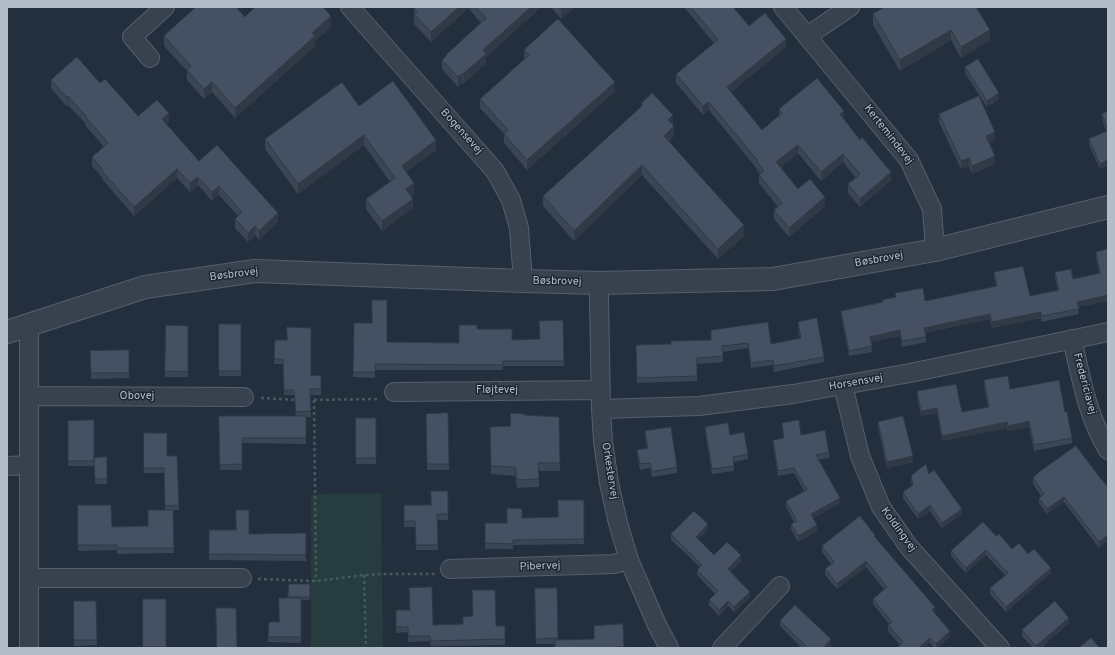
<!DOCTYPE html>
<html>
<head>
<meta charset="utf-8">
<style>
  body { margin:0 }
  #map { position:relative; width:1115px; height:655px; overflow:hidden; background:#242f3e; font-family:Overpass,sans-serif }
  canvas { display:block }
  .frame { position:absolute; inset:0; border:8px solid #b4bcc9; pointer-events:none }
</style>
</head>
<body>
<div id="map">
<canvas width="1115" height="655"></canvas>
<div class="frame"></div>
</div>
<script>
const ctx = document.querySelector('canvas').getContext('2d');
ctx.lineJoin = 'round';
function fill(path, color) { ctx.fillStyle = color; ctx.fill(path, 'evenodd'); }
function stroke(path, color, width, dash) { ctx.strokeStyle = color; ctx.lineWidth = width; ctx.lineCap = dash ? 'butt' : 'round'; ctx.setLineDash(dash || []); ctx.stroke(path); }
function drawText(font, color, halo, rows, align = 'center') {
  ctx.font = font + ' Overpass,sans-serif'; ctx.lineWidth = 3; ctx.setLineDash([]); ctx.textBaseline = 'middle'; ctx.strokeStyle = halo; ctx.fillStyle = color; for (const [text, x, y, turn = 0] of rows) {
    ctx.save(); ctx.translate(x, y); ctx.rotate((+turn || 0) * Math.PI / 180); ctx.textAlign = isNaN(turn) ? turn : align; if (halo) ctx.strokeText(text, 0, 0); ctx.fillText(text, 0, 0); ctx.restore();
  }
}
fill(new Path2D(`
  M381 493 383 648H311V494Z`), '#263c3f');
const minor = new Path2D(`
  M350 7 495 171 511 200 519 228 523 281
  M783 7 909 160 932 209 935 250
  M807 36 850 7
  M150 58 132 37 165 7
  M599 283V298L601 409 603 441 609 483 618 523 629 560 657 625 669 648
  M1072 339C1081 377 1087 416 1108 450
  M843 385 860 456 881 507 909 547 1000 648
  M394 392 601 390
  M29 396 244 397
  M601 409 699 406 793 394 910 373 1108 332
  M7 466 29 465
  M450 569 614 564 629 560
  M29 578H242
  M29 648V325
  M722 648 780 586`);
const tertiary = new Path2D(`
  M7 332 145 287 255 271 523 281 599 283 773 279 935 250 1108 207`);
stroke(minor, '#565f6c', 20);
stroke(tertiary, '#565f6c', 24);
stroke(new Path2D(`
  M261 398 297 400
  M308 400 379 399
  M314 400 316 581
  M364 575 366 648
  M258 579 316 581 364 575 382 574H435`), '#44595c', 2.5, [3, 3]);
stroke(minor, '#38414e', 18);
stroke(tertiary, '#38414e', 22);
fill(new Path2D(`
  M417 7H541L486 57V63L463 84 462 83 458 87 442 69V60L446 56V55L481 23 468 8 431 42 414 24V9Z
  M551 7H575L561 19Z
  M684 7H733L749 26 786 47 731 92 762 130 779 116V109L844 120 891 180 860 207 848 193V184L856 178 843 162 821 181 798 153 781 167 798 189 825 206 789 237 774 219V210L778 207 759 183V175L760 174 757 170V169L709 110 703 115 676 83V74L714 43Z
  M885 7 990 40 961 58 951 40 900 71 873 25V14Z
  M245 17 331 27 315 41V46L235 118 212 92 204 99 187 80V71L164 46V36Z
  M524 50 615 91 527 170 504 143V134L480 108V99L524 60Z
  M965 67 999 99 987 107 965 73Z
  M51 80 100 83 138 116 169 122 166 124 199 161 278 222 259 240 255 235 248 242 235 228V219L238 216 219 195 212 201 198 185 190 192 177 178 134 216 102 179V177L92 166V157L104 147 85 125V123L68 105 67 107 51 88Z
  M641 104 673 125 674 136 669 141 744 236 718 259 642 175 574 241 543 206V196L641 107Z
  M359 106 436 150 406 172 414 193 411 195 413 208 382 231 366 209V199L390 182 364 145 298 194 265 149V139Z
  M1108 111V166L1100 169 1089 145V139L1106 131 1102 119V114Z
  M939 114 995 140 989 143 995 164 972 174 969 166 961 169 939 122Z
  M1096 252 1108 301 1078 307 1079 314 1041 322V318L992 328 990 319 925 333 926 342 902 347 900 336 871 342 872 352 849 356 841 316V311L882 302V300L895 297V293L925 301 996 286 994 278V272L1030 296 1058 290 1055 278V272L1073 279 1099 273 1096 257Z
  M563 320 564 366H503V370H375V378L353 377 354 323 387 342 459 343 477 329 512 340 540 339Z
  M798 322 824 357V362L774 372 773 365 751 368 748 348 723 352V362L697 364V381L637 383 636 345 671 344 711 340V330L771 344 800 339 798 327Z
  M219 324H241V376H219Z
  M166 325 188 326V377H165Z
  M275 340 311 376 321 375V395H310L311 417H306V444L242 443V470H220L219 416H296L294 395H284L283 364H274Z
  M129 350V378L91 379 90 351Z
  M984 380 1010 389 1065 412 1072 438V443L1034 451 1029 427 1008 431 1007 428 942 441 937 413 921 416 917 397V391L962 412 988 407 984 386Z
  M448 413 449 470H427L426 414Z
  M525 415 559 417 560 471H539V487L517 488 515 476 491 474 490 435 510 426Z
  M356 418H376V464H356Z
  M94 420V466H68V421Z
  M878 422 913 462 887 468 878 427Z
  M782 423 829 452V458L818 460 840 503 813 518 817 531 798 542 791 529V524L794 522 786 507V501L804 491 794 473 778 476 773 445V440L783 438 782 429Z
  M705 427 730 435 748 454V459L734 462V471L712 474 705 432Z
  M645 431 677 467V473L652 477 650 468 640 470 637 455V450L647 448 645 437Z
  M144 433 167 456 179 505V510H173L174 553 117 554V550L78 551V505L112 527 148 526 165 510 164 473H144Z
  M107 457V484H95L94 458Z
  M929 474 962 514 942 528 930 511 918 519 903 498V492L912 486 911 482V476Z
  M1033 478 1101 479 1108 487V540L1099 548 1064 502 1047 514 1039 503V498L1041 496 1033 484Z
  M448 491V520H437L438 550H416L415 527H404V505H431Z
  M584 500V544L513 545V549H485V523H507L522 518 558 517Z
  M708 529 698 540 714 555 741 561 730 572 750 597 734 612 728 606 719 616 709 605V600L715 594 697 575V570L700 567 671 540V534Z
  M209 530 249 534 306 533V561L209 560Z
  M996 536 1012 549 1028 554 1051 573 1006 612 990 594V588L1005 575 986 555 966 573 951 556V551Z
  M875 537 935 613H934L950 637 937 648H935L930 643 900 645 888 631V625L889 624 873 604V599L884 589 866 567 837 589 825 575V569L831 564 822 552V546Z
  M289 584H310V600H301V643L268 642 269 622H279L288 598Z
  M535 588H557L558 640 594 639V626L623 624 624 648H555V644H536Z
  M143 599H166V648H143Z
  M74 601H96L97 645 74 646Z
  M396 610 433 625 505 626V645L431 646 430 641 408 642V632L396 633Z
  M780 621 831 645 828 648H802L780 626Z
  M1069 623 1041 648H1033L1022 636V630Z`), '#3b4654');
fill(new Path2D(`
  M459 7H468V8L431 42V32Z
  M531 7H541L486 57V63L463 84V74L483 50Z
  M564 7H575L561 19V9Z
  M331 16V27L315 41V46L235 118V108L312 33Z
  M951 30V40L900 71V60Z
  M990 30V40L961 58V47Z
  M786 39V47L727 96V87Z
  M462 74V83L458 87V77Z
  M212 82V92L204 99V89Z
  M615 82V91L527 170V160Z
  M999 93V99L987 107V101Z
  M68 96V105L67 107V98Z
  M709 102V110L703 115V106Z
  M844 111V120L840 114Z
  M169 113V122L162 128V119Z
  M673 115V126L668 120Z
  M674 126V136L664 146V136Z
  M995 132V140L986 144V136Z
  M364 135V145L298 194V184Z
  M436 140V150L402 175V166Z
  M798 145V153L776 171V162Z
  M843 154V162L821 181V172Z
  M995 156V164L972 174V166Z
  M969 158V166L961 169V161Z
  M1108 160V166L1100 169V164Z
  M642 165V175L574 241V231Z
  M177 169V178L134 216V207Z
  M891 172V180L860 207V199Z
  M198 177V185L190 192V183Z
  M414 183V193L406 199V189Z
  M219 186V195L212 201V192Z
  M825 197V206L789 237V228Z
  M413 199V208L382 231V221Z
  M278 213V222L259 240V231Z
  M744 225V236L718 259V249Z
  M255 226V235L248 242V233Z
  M1108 295V301L1077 307V302Z
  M1041 312V318L992 328V322Z
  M990 314V319L924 333V328Z
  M900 330V336L870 342V337Z
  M937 408V413L921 416V411Z
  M1029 421V427L1008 431V426Z
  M1007 422V428L942 441V436Z
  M913 456V462L887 468V462Z
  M1064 497V502L1047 514V509Z
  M840 498V503L811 520V514Z
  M930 505V511L918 519V514Z
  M962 509V514L942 528V523Z
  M708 524V529L696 542V537Z
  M817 525V531L798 542V536Z
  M1108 535V540L1099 548V542Z
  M986 550V555L966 573V568Z
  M741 555V561L728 574V569Z
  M866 561V567L837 589V584Z
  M1051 568V573L1006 612V607Z
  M750 592V597L734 612V607Z
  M728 601V606L719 616V610Z
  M935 607V613L932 616V610Z
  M1069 618V623L1041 648H1036V646Z
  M950 631V637L937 648H936V644Z
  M930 638V643L924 648H918Z
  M831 639V645L828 648H823Z`), '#303945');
const building = new Path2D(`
  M196 7H236L245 17 255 7H323L331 16 312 33 315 36 235 108 212 82 204 89 187 70 191 66 164 36Z
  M417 7H459L431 32 414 14 417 12 414 9Z
  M476 7H531L483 50 486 54 463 74H462L458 77 442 60 446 56V55L486 18Z
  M559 7H564L561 9Z
  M691 7H733L749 26 765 13 786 39 727 87 762 130 782 113 779 109 817 78 844 111 840 114 860 140 862 137 891 172 860 199 848 184 860 174 843 154 821 172 798 145 776 162 798 189 810 179 825 197 789 228 774 210 782 203 759 175 764 171 757 162 758 161 709 102 703 106 676 74 718 40Z
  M885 7H976L990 30 961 47 951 30 900 60 873 14Z
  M558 19 615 82 527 160 504 134 508 130 480 99 529 55 524 50Z
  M77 57 100 83 105 79 138 116 157 100 169 113 162 119 199 161 217 145 278 213 259 231 255 226 248 233 235 219 242 212 219 186 212 192 198 177 190 183 177 169 134 207 102 171 103 170 92 157 108 143 85 116H86L68 96 67 98 51 80Z
  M978 59 999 93 987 101 965 67Z
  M393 81 436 140 402 166 414 183 406 189 413 199 382 221 366 199 395 178 364 135 298 184 265 139 342 82 359 106Z
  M652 93 673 115 668 120 674 126 664 136 744 225 718 249 642 165 574 231 543 196 643 105 641 104Z
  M979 96 995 132 986 136 995 156 972 166 969 158 961 161 939 114Z
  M1108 111V130L1102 114Z
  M1108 131V160L1100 164 1089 139Z
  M1108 249V295L1077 302 1079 309 1041 316V312L992 322 990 314 924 328 926 337 902 341 900 330 870 337 872 346 849 351 841 311 883 302 882 300 896 297 895 293 923 288 925 301 997 286 994 272 1023 266 1030 296 1059 290 1055 272 1071 269 1073 279 1100 273 1096 252Z
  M372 300H387V342L459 343V325H477V329H512V340L540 339 539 321 563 320 564 361H503V365L375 364V372H353L354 323H372Z
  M817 318 824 357 774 366 773 360 751 363 748 343 722 346 723 356 697 358V376L637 378 636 345 671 344V341L711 340V330L768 322 771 344 801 338 798 322Z
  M219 324H241V371H219Z
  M166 325 188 326V372L165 371Z
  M287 327 311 328V376L321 375V389H310L311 411 296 412 294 390H284L283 359H274L275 340H287Z
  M129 350V373H91L90 351Z
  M1008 376 1010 389 1059 380 1065 412H1067L1072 438 1034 445 1029 421 1008 426 1007 422 942 436 937 408 921 411 917 391 956 384 962 412 989 407 984 380Z
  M448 413 449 464H427L426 414Z
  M511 413 525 414V415L559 417 560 463H538L539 479 517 480 515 467 491 466 490 427 510 426Z
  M219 416H306V438H242V464L220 465Z
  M903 416 913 456 887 462 878 422Z
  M356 418H376V458H356Z
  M94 420V461H68V421Z
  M799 420 801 435 825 430 829 452 816 455 840 498 811 514 817 525 798 536 791 524 797 521 786 501 807 490 794 468 778 471 773 440 784 438 782 423Z
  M728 423 730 435 744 432 748 454 733 457 734 466 712 469 705 427Z
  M671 427 677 467 652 472 650 463 640 464 637 450 648 448 645 431Z
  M144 433H167V456H177L179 505 165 506 164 468H144Z
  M1076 446 1101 479 1108 487V535L1099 542 1064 497 1047 509 1039 498 1044 494 1033 478 1039 472Z
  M107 457V479H95L94 458Z
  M926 464 929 474 934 470 962 509 942 523 930 505 918 514 903 492 913 485 911 476Z
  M431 491H448V514H437L438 545H416L415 521H404V505H431Z
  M558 500H584V539L513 540V544L485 543V523H507V508L522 509V518L558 517Z
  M78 505H111L112 527 148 526V510H173L174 548H117V545H78Z
  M236 510H249V534L306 533V555L209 554V530H236Z
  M694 511 708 524 696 537 714 555 727 542 741 555 728 569 750 592 734 607 728 601 719 610 709 600 718 591 697 570 702 565 671 534Z
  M860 516 875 535 874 536 935 607 932 610 950 631 936 644 930 638 918 648H897L903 642 888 625 892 622 873 599 887 587 866 561 837 584 825 569 834 562 822 546Z
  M983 522 996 536 999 534 1012 549 1019 543 1028 554 1034 549 1051 568 1006 607 990 588 1008 573 986 550 966 568 951 551Z
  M289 584H310V597H288Z
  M432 587 433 625 463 624V617L473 616 472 590H495L496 626H505V639L431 641 430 636H408V627H396V610H410L409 588Z
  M535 588H557L558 638 536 639Z
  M279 598H301V637H268L269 622H279Z
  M143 599H166V647H143Z
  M74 601H96L97 640H74Z
  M1055 601 1069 618 1036 646 1022 630Z
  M795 605 831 639 823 648H808L780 621Z
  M216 608H236L237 648H217Z
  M623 624 624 647H615V648H555V640L594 639V626Z
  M1091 638 1100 648H1079Z`);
fill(building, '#455162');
stroke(building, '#303945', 1);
drawText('11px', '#b4bcc9', '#1d2633', [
  ["Bogensevej",461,132,48],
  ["Kertemindevej",888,135,52],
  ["Bøsbrovej",879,260,-10],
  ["Bøsbrovej",234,275,-7],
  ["Bøsbrovej",557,282,1],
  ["Horsensvej",856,383,-10],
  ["Fredericiavej",1084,384,75],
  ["Fløjtevej",497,391],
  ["Obovej",137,397],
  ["Orkestervej",609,471,81],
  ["Koldingvej",898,530,54],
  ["Pibervej",540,567,-2]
]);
</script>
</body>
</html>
